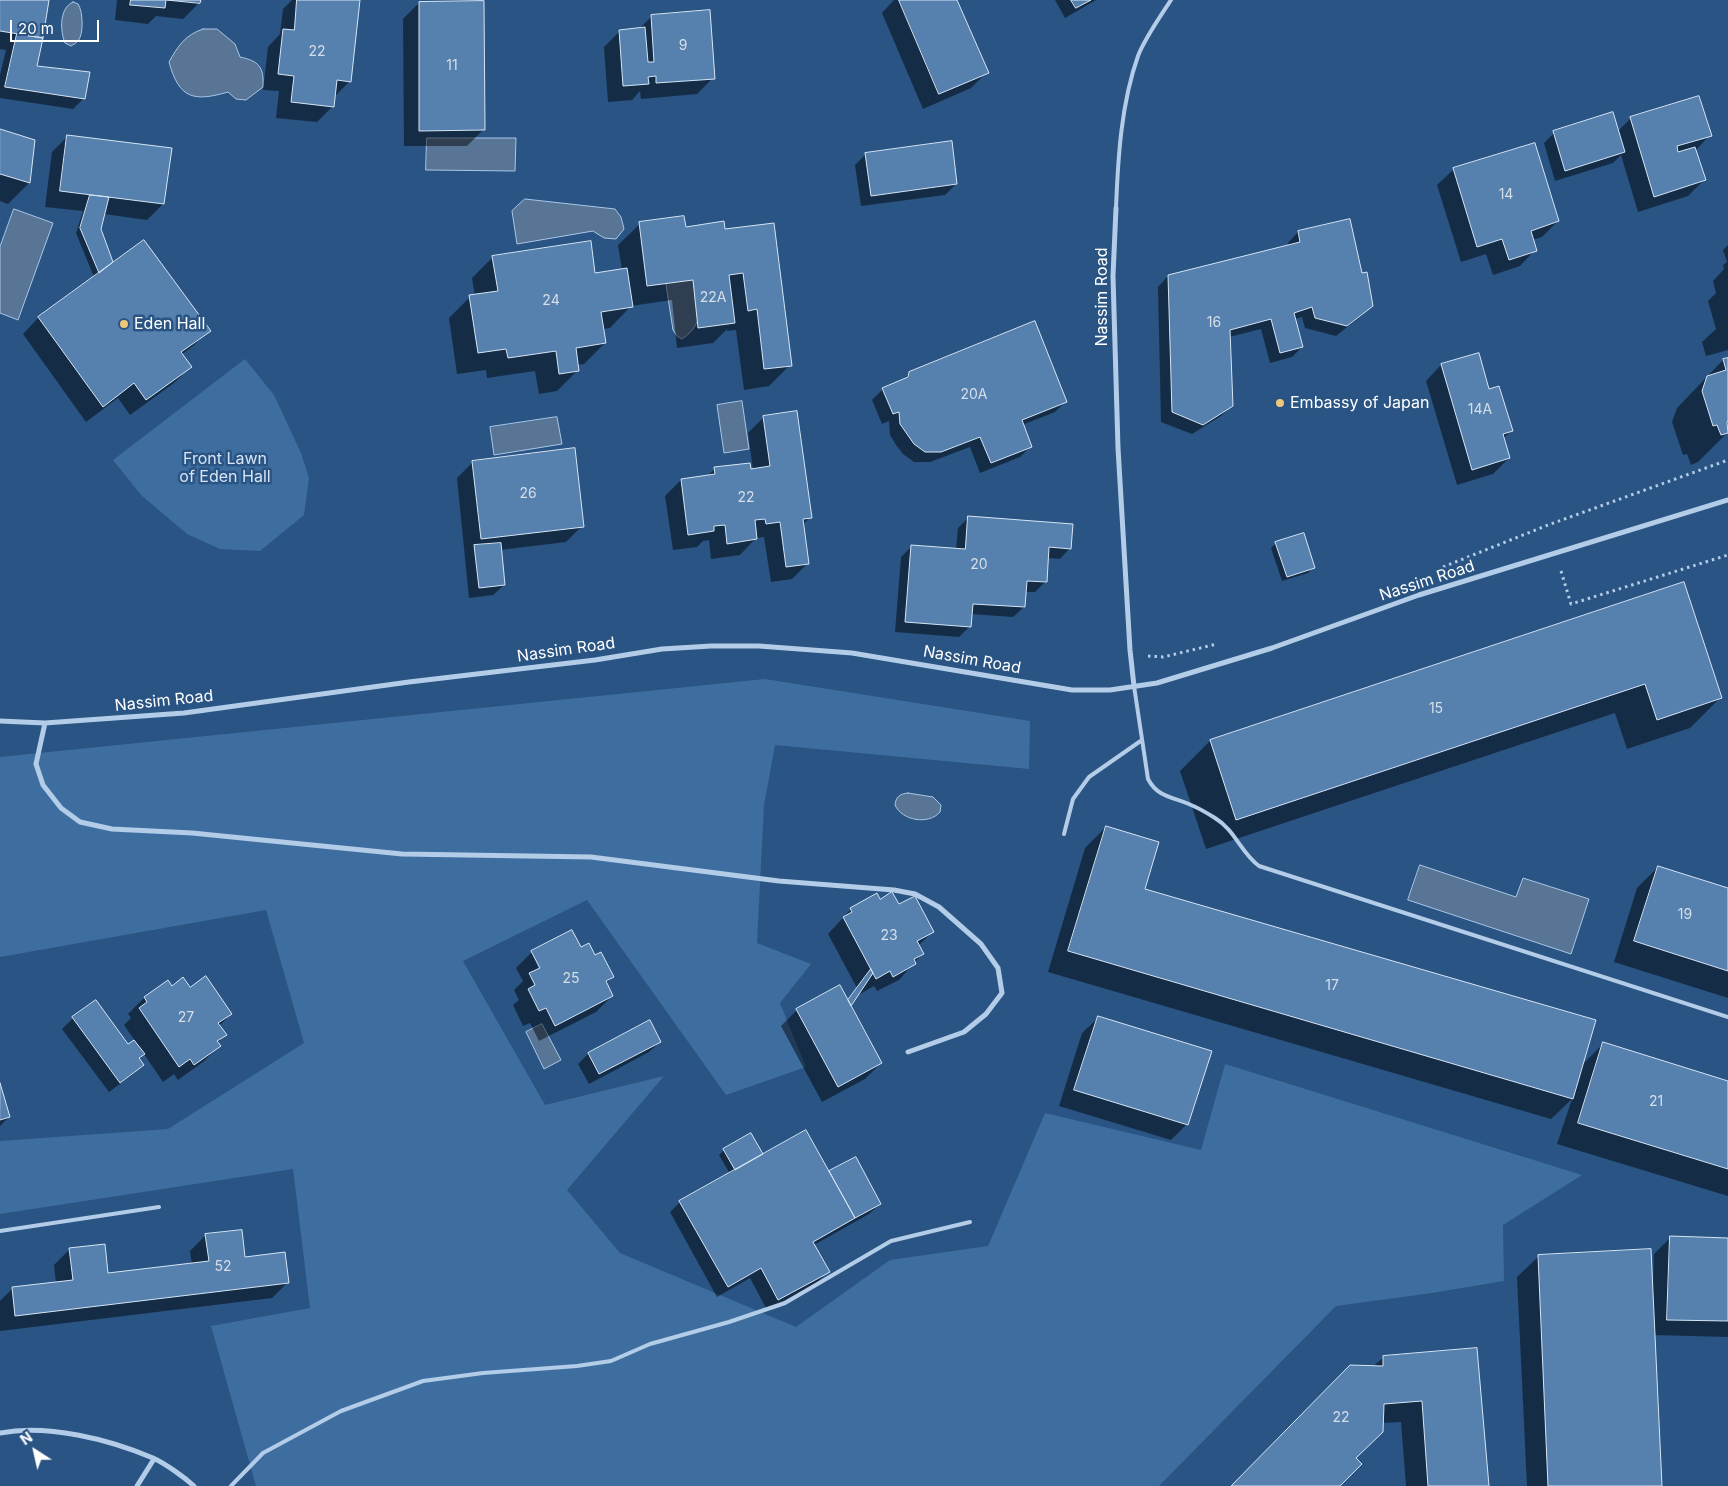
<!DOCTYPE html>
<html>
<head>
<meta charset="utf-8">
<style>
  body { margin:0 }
  #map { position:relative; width:1728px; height:1486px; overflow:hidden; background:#295483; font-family:Inter,sans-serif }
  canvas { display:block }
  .north { position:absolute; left:10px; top:1426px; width:50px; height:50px; -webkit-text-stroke:4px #295483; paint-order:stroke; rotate:325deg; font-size:14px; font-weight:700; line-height:20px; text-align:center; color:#fff }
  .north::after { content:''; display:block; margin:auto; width:18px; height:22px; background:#fff; clip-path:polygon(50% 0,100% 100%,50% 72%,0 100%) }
  .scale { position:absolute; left:10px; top:20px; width:89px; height:22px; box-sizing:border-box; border:2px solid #fff; border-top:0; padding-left:6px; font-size:15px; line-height:18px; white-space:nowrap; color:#fff; -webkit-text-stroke:4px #295483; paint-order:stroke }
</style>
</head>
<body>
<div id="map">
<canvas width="1728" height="1486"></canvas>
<div class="north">N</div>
<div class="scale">20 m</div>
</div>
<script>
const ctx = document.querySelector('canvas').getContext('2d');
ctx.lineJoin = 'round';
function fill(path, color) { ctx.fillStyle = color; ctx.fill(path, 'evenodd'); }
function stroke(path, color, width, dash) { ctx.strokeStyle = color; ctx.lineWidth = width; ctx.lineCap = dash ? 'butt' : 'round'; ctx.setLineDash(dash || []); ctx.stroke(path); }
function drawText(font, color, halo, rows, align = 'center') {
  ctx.font = font + ' Inter,sans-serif'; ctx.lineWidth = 5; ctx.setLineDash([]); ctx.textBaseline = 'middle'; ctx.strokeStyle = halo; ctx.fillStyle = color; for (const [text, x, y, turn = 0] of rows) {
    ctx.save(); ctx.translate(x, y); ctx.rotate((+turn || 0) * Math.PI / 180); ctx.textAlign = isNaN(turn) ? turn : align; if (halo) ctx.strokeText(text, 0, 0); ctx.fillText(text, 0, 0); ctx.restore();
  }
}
fill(new Path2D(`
  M245 359 274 395 301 453 309 478 304 515 260 551 220 549 187 534 141 495 113 460Z
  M765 679 1030 721 1029 769 775 745 764 805 757 943 811 964 780 1003 806 1067 726 1095 587 900 463 961 545 1105 664 1076 567 1190 620 1253 796 1327 890 1260 988 1246 1045 1113 1201 1150 1225 1064 1582 1175 1503 1225 1504 1281 1432 1293 1336 1306 1159 1486H256L211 1326 310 1308 293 1169 0 1214V1141L168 1129 304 1043 266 910 0 957V757Z`), '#3e6ea0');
const water = new Path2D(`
  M73 2 78 4C83 11 84 34 78 41 76 43 73 45 71 46L65 43C60 31 59 8 73 2Z
  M203 29H217L235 44 240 57C259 61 264 67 263 87L246 100 236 99 228 92C194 102 179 99 169 62 178 46 185 35 203 29Z
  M427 138H516L515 171 426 170Z
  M525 199 615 209 621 217 624 229 616 239 604 238 593 231 517 244 512 211Z
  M14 209 53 223 18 320 0 313V247Z
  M695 274C698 300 708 322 682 339L677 336 673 330 665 278Z
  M742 401 749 449 724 453 717 405Z
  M557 417 562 444 494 455 490 427Z
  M908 793 933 797 941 805 940 812C929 825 902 821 895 805 896 797 899 794 908 793Z
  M1420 865 1516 897 1523 878 1589 899 1571 954 1408 900Z
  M542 1024 561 1060 544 1069 526 1032Z`);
fill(water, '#587596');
stroke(water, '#a8c7e7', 1);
fill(new Path2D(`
  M0 0H48L36 67 84 98 73 109 0 98V75L6 50 0 49Z
  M117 0H200L199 3 183 19 156 16 148 24 115 20Z
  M292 0H359L350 81 334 97 333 106 317 122 276 118 279 91 263 90 268 47 280 34 283 9Z
  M894 0H956L987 72 971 88 923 109 882 13Z
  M1055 0H1096L1065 18Z
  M419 3 483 130 467 146H404L403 19Z
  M652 16 713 78 697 94 641 99 640 91 632 100 608 102 604 47 620 31 639 29Z
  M1630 119 1710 135 1695 151 1704 180 1688 196 1638 212 1621 155 1613 163 1555 181 1544 143 1554 133 1618 131Z
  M0 131 33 141 29 183 8 204 0 201Z
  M68 136 163 204 147 220 104 214 100 229 107 266 209 330 193 346 181 355 190 367 174 383 130 415 118 398 86 422 23 334 38 318 94 277 76 233 83 211 45 207 52 152Z
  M1534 145 1558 221 1542 237 1532 240 1535 250 1520 266 1493 275 1486 254 1461 262 1437 185 1453 170Z
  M866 154 956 184 945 195 861 206 855 165Z
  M640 224 724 230 790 365 769 386 744 390 736 330 727 331V329L713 343 677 348 672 300 631 306 610 328 603 329 605 343 584 364 577 365 578 370 557 391 539 394 535 371 487 378 486 370 457 374 449 318 470 297 475 296 472 278 493 257 594 274 622 270 618 245Z
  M1298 232 1361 274 1372 306 1361 316 1336 336 1305 328 1302 317 1295 319 1302 347 1292 357 1270 363 1261 329 1229 337 1232 405 1221 416 1192 434 1161 422 1158 287 1168 276 1289 246 1288 243Z
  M1728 245V350L1706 356 1702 342 1716 329 1708 301 1716 293 1713 281 1724 269 1723 265 1727 262 1723 250Z
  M1728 359V432L1698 462 1691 465 1687 454 1683 455 1672 422 1677 408 1723 360Z
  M1441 365 1489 390 1511 431 1503 439 1509 458 1493 474 1457 485 1426 381Z
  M910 373 1065 402 1055 412 1022 425 1031 446 1020 457 980 473 970 447 930 462H914L903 454 896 445 890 435 889 421 882 424 872 400 883 389 901 382Z
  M764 417 810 517 803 525 808 563 792 579 771 582 764 537 756 538 740 555 711 559 709 540 703 541 697 547 673 550 665 496 681 480 707 476 715 469 753 470 748 433Z
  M473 462 582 526 566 542 500 550 504 585 493 595 469 598 457 478Z
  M968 518 1070 548 1060 559 1047 558 1045 582 1035 592H1025L1024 607 1013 617 971 614 970 626 959 637 895 632 901 557 911 547 956 550 958 528Z
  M1276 543 1313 568 1308 573 1282 581 1271 548Z
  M1683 584 1720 698 1690 728 1627 749 1615 713 1206 849 1180 771 1210 741Z
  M1106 827 1144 890 1582 1065 1603 1044 1728 1082V1196L1557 1144 1572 1099 1551 1119 1048 972 1085 848Z
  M1658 867 1728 889V998L1614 962 1637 888Z
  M879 900 899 906 933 931 918 946 923 953 899 980 877 991 874 986 860 994 859 992 850 1005 881 1063 865 1079 822 1102 781 1026 797 1010 847 1001 857 988 828 934 851 909Z
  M580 949 594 957 612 977 606 984 612 996 596 1012 539 1041 530 1023 523 1026 513 1005 519 1000 514 990 523 981 516 968 532 952ZM533 956H535L544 973 541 974Z
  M168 982 171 987 190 988 231 1014 219 1026 225 1035 217 1043 219 1046 203 1062 178 1080 174 1074 163 1082 144 1054 138 1059 142 1065 132 1075 109 1092 62 1029 73 1018 128 1046 135 1041 124 1025 131 1018 128 1014 144 998Z
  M1098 1018 1187 1124 1171 1140 1059 1106 1082 1033Z
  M660 1042 649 1052 589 1084 578 1064 588 1054Z
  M0 1087 9 1117 0 1126Z
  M750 1134 756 1160 829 1173 855 1159 880 1204 869 1214 814 1245 828 1271 818 1282 767 1310 750 1278 717 1297 670 1212 680 1202 730 1174 719 1155 724 1150Z
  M206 1235 288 1282 272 1298 0 1331V1301L13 1288 56 1283 54 1265 70 1249 107 1275 192 1265 190 1251Z
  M1670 1238 1728 1239V1337L1653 1335 1660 1486H1527L1517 1277 1539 1256 1653 1286 1654 1254Z
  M1476 1349 1488 1486H1406L1401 1422 1382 1423 1355 1459 1339 1486H1232L1384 1357Z`), '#0007');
const building = new Path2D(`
  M0 0H49L43 38 0 31Z
  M131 0H166L165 8 130 5Z
  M167 0H201L200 3Z
  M297 0H360L351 82 337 80 334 107 291 102 294 76 278 74 283 29 294 30Z
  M899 0H957L989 73 939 94Z
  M1071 0H1091L1076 8Z
  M484 1 485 130 419 131V2Z
  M710 10 715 79 656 83V76L648 77 649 84 623 86 619 30 645 27 648 62H654L651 15Z
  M17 34 43 38 37 66 90 72 85 99 5 87Z
  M1699 96 1712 136 1677 146 1678 152 1695 147 1706 180 1654 197 1630 117Z
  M1613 112 1625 152 1565 171 1553 131Z
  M0 129 35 140 30 183 0 174Z
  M67 135 172 148 164 204 60 191Z
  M952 141 957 184 871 196 865 153Z
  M1535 143 1559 221 1531 231 1537 251 1509 260 1502 239 1477 247 1453 168Z
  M90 195 109 197 101 229 113 262 99 273 80 228Z
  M684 216 686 227 724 221 725 229 774 223 792 366 764 369 757 309 748 311 743 273 729 275 735 323 698 328 693 280 647 286 639 222Z
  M1350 219 1362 273 1367 272 1373 306 1347 326 1315 318 1312 307 1294 313 1303 347 1280 353 1271 319 1230 330 1233 406 1203 425 1172 412 1168 275 1300 242 1298 231Z
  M144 240 211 331 181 352 192 367 146 400 134 383 103 407 38 317Z
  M591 241 595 273 627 268 633 307 601 312 606 343 576 348 579 371 559 374 556 351 508 358 506 349 478 353 469 295 498 291 492 256Z
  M1035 321 1067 402 1022 420 1032 447 991 463 980 437 941 452H925L914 444 900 424 899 412 893 414 882 388 908 377 909 372Z
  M1479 353 1489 389 1499 386 1513 431 1503 434 1510 458 1472 470 1441 364Z
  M1728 358V421L1727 422 1728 433 1721 435 1717 425 1713 426 1702 391 1707 376 1726 370 1723 359Z
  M797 411 812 518 803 519 809 564 786 567 780 522 766 524 765 519 755 520 757 539 727 544 725 525 714 526V531L688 535 681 479 715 474 714 467 750 463 751 469 770 466 763 416Z
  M575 448 584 527 481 539 472 461Z
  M968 516 1073 524 1071 549 1049 547 1047 582 1027 581 1025 607 973 604 971 627 905 622 911 545 965 549Z
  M1304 533 1315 568 1287 577 1275 542Z
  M501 543 505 585 479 588 474 545Z
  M1684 582 1722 698 1657 720 1645 684 1236 820 1210 740Z
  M1106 826 1159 842 1145 889 1596 1020 1573 1099 1068 951Z
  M1658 866 1728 888V971L1634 941Z
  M892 892 899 904 915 896 934 932 917 941 924 954 914 959 916 964 893 977 890 971 876 979 843 917 852 912 850 908 877 893 880 899Z
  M572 930 581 947 589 943 595 955 601 952 614 977 606 981 613 996 555 1026 546 1008 539 1011 528 989 535 985 529 973 540 968 531 951Z
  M871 969 873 973 851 1006 848 1000Z
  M206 976 232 1014 218 1023 227 1035 217 1041 221 1046 194 1065 190 1059 179 1067 139 1008 147 1002 144 997 168 980 172 986 183 977 190 987Z
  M840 985 882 1063 838 1087 796 1009Z
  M96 1000 128 1044 134 1040 145 1054 139 1058 144 1065 120 1083 72 1017Z
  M1098 1016 1212 1051 1188 1125 1074 1090Z
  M650 1020 661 1042 599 1074 588 1053Z
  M1603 1042 1728 1081V1169L1578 1123Z
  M0 1083 10 1117 0 1120Z
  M806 1130 855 1218 813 1242 830 1272 778 1300 761 1268 728 1287 679 1201Z
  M751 1133 763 1154 735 1170 723 1149Z
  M856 1157 881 1204 855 1218 829 1171Z
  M242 1230 245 1257 285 1252 289 1283 15 1316 12 1287 73 1280 69 1248 105 1244 108 1273 209 1261 205 1234Z
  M1670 1236 1728 1238V1321L1667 1320Z
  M1651 1249 1662 1486H1548L1538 1255Z
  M1477 1348 1489 1486H1428L1422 1401 1384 1404 1383 1432 1356 1458 1362 1464 1340 1486H1231L1350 1365 1383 1366V1356Z`);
fill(building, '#5680ad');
stroke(building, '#d6e5f5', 1);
stroke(new Path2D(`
  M1443 567 1548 525 1728 460
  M1561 571 1571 604 1728 555
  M1148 656 1163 657 1217 644`), '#b3cce7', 3, [2.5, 4]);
stroke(new Path2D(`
  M1116 208C1118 158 1121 104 1138 56 1145 38 1160 17 1171 0
  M1134 686 1148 779C1158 798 1174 797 1191 805 1199 808 1207 813 1215 818 1235 830 1241 853 1259 866L1728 1017
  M1064 834 1073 799 1089 777 1142 740
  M0 1231 159 1207
  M231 1486 263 1453 341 1411 423 1381 483 1373 577 1366 611 1361 650 1344 729 1322 785 1303 891 1241 970 1222`), '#b3cce7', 4);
stroke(new Path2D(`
  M1116 208 1113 276 1118 448 1130 650 1134 686
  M0 721 45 723 184 713 409 682 595 660 662 649 711 646H759L852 653 1072 690H1110L1157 683 1272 648 1419 595 1728 500
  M45 723 36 764 43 785 61 808 80 822 112 829 192 833 402 854 591 857 779 881 894 890 915 894 939 907 981 944 998 968 1002 993 986 1014 964 1032 908 1052
  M0 1433C48 1424 108 1439 153 1458 166 1464 184 1477 194 1486
  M137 1486 154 1459`), '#b3cce7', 5);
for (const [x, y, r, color] of [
  [124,324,5,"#edc87a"],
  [1280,403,5,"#edc87a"]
]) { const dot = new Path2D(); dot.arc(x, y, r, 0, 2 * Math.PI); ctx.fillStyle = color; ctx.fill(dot); stroke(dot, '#295483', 2); }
drawText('14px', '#d5dfea', null, [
  ["9",683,46],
  ["22",317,52],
  ["11",452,66],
  ["14",1506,195],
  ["22A",713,298],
  ["24",551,301],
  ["16",1214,323],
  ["20A",974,395],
  ["14A",1480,410],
  ["26",528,494],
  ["22",746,498],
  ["20",979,565],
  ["15",1436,709],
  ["19",1685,915],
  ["23",889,936],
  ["25",571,979],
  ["17",1332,986],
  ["27",186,1018],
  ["21",1656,1102],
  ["52",223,1267],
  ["22",1341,1418]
]);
drawText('16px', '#fff', '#295483', [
  ["Nassim Road",1102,297,-90],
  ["Nassim Road",1427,581,-18],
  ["Nassim Road",566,650,-8],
  ["Nassim Road",972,660,10],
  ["Nassim Road",164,701,-6]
]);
drawText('16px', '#fff', '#295483', [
  ["Eden Hall",134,324],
  ["Embassy of Japan",1290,403]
], 'left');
drawText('16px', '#d6e5f5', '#295483', [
  ["Front Lawn",225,459],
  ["of Eden Hall",225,477]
]);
</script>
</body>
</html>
